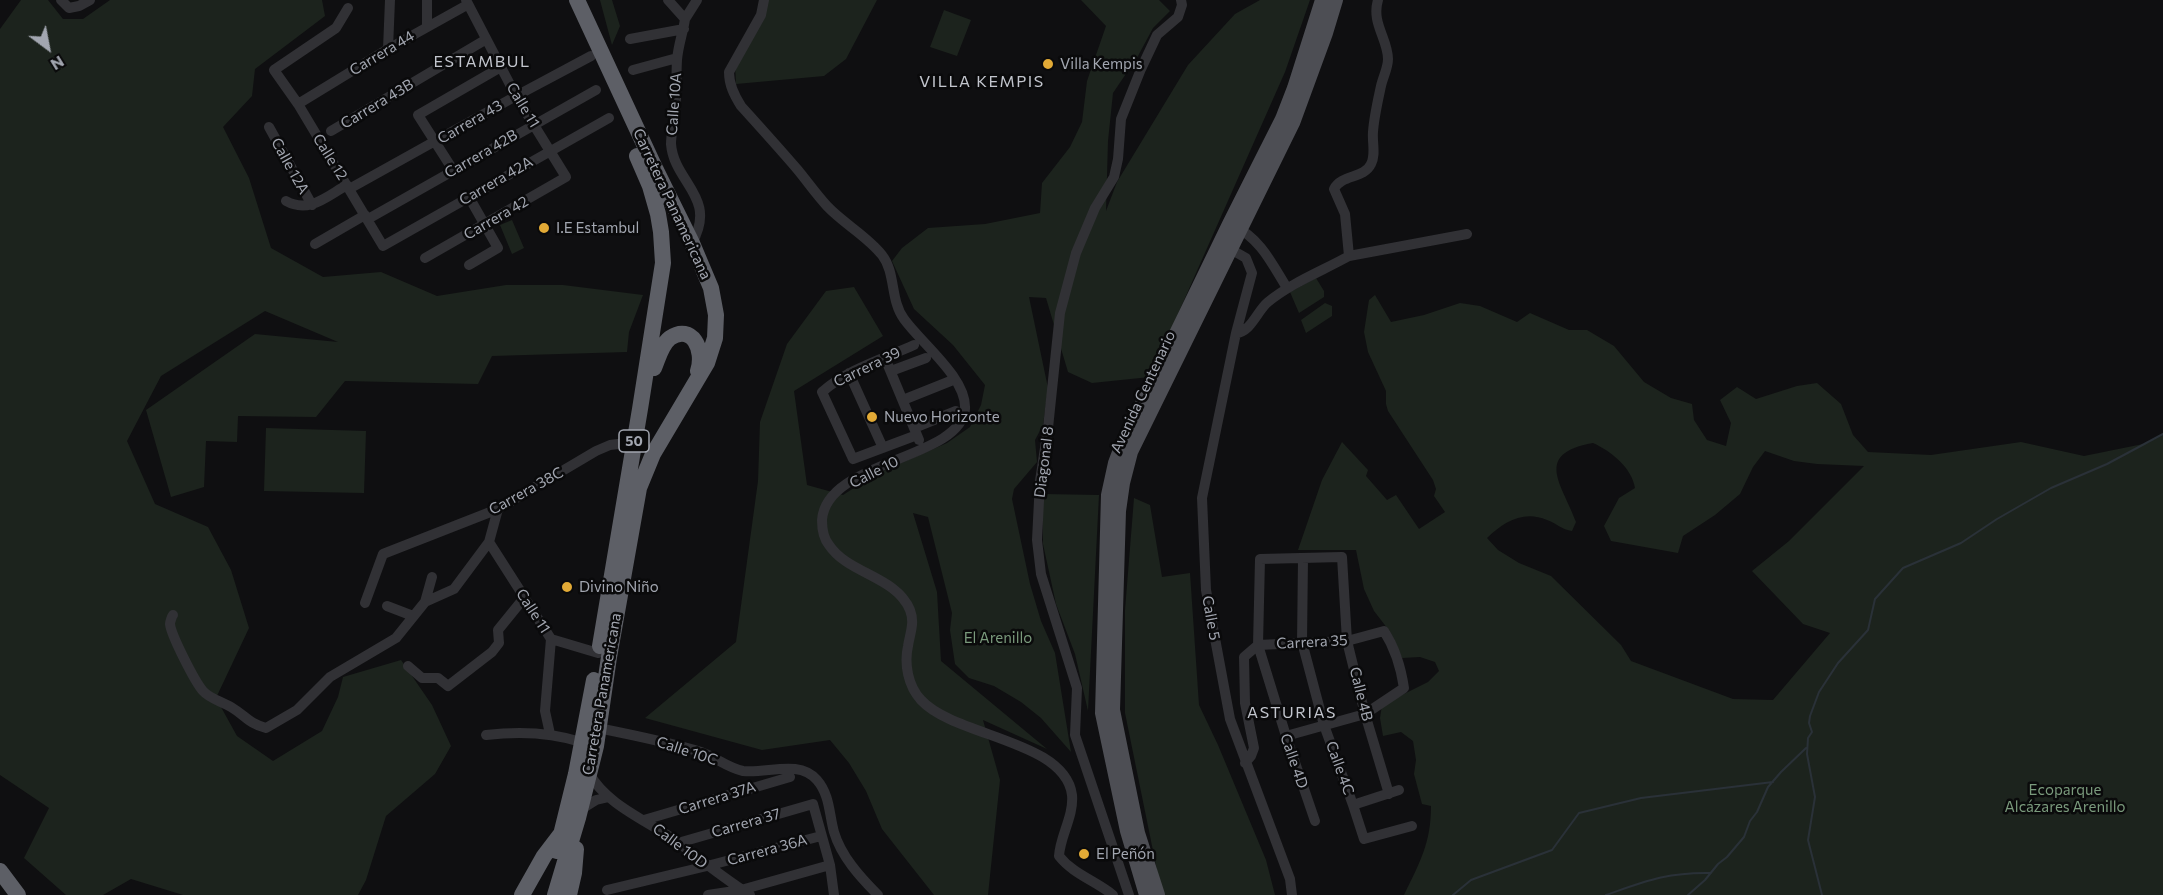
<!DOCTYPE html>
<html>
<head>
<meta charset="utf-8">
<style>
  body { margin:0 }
  #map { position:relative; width:2163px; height:895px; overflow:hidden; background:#0f0f11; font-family:Commissioner,sans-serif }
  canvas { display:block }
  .north { position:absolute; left:18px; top:18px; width:60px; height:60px; -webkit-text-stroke:4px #0a0a0b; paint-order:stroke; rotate:148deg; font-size:16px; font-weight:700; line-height:24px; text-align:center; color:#a2a6b0 }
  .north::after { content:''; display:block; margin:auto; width:21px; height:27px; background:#a2a6b0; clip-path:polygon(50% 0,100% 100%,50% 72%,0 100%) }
</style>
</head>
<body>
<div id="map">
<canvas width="2163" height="895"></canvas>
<div class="north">N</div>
</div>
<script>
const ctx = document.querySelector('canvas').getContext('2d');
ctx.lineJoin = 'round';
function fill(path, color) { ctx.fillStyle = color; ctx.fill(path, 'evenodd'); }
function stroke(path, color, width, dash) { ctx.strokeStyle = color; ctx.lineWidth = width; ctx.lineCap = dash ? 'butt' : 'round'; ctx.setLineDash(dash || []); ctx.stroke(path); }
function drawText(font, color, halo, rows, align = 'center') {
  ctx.font = font + ' Commissioner,sans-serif'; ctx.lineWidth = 5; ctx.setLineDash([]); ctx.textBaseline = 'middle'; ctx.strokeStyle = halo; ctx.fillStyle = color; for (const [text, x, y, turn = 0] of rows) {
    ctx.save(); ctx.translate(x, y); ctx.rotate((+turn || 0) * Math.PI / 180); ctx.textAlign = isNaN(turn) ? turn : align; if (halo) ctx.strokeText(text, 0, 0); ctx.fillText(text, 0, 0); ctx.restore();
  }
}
fill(new Path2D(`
  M21 0H48L63 19H83L110 0H322L325 16 255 69 252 96 223 127 249 178 271 248 323 277 381 272 437 296 506 285H563L643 295 629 332 627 352 492 356 478 384 345 381 316 417 238 416 237 442 206 441 204 487 171 497 146 410 255 334 338 342 265 311 161 376 127 441 155 504 208 527 231 570 249 628 216 698 237 736 273 761 322 731 338 697 343 677 401 660 432 705 451 746 435 774 386 816 366 880 358 895H183L131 879 103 895H66L24 858 49 808 0 775V29Z
  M600 0H612L620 26 612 45Z
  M766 0H877L846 59 824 76 736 84 735 64Z
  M1081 0H1159L1170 11 1153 28 1138 56 1113 93 1108 141 1106 211 1117 182 1188 65 1235 14 1260 0H1310L1285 72 1150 377 1092 383 1068 372 1046 298 1029 297 1048 388 1043 425 1035 440 1037 462 1014 489 1012 499 1030 584 1041 621 1055 653 1071 752 1041 718 1021 702 994 686 969 678 955 664 950 630 952 613 928 517 913 513 937 592 941 661 1047 749 983 720 1000 780 988 895H934L882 829 866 791 849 763 830 740 762 750 645 718 736 642 758 481 760 422 787 344 826 291 854 287 883 336 794 391 807 485 843 495 874 475 947 443 970 427 981 405 985 385 953 345 914 309 892 261 902 248 928 228 985 224 1040 213 1042 183 1070 147 1082 122 1087 81 1106 26Z
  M944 10 971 20 957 56 930 47Z
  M512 220 524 248 512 254 500 225Z
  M1316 278 1324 291V297L1299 313 1290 292Z
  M1375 295 1391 322 1424 315 1460 303 1480 306 1517 322 1530 313 1569 330H1587L1614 346 1644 382 1671 398 1692 404 1694 420 1707 440 1726 446 1731 423 1720 400 1737 387 1756 399 1797 386 1817 383 1841 404 1853 435 1868 452 1931 455 2021 442 2084 456 2148 443 2163 435V895H1404C1420 862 1431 843 1431 806L1422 804 1414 774 1416 760 1413 741 1401 732 1383 736 1380 718 1382 705 1428 682 1439 671 1435 662 1420 657 1402 658 1391 633 1374 611 1364 589 1356 550H1298L1322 480 1342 442 1368 470 1366 476 1387 500 1396 495 1419 529 1445 512 1434 496 1436 489 1433 480 1388 411 1386 404V391L1368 352 1364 332 1369 300ZM1593 443C1611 451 1632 468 1635 488L1619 498 1604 526 1611 541 1678 553 1683 536 1715 515 1740 494 1753 467 1765 451 1794 461 1817 464 1864 466 1789 541 1752 571 1803 624 1830 633 1773 700 1733 699 1631 661 1621 645 1551 576 1519 563 1498 550 1487 538C1504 522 1523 510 1547 520 1556 523 1562 530 1572 531L1576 522C1563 485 1532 454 1593 443Z
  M1325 303 1332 306V316L1306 333 1301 320Z
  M266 428 366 431 364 493 264 491Z
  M1043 494 1099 495 1088 711 1075 654 1056 604 1043 544Z
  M1134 498 1150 505 1162 577 1190 573 1199 705 1218 745 1266 860 1275 895H1163L1161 890 1125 713V610Z`), '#1c231d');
stroke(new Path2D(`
  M1453 895 1471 880 1552 850 1579 813 1641 798 1773 782
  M1606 895C1646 881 1668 872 1711 873
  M1688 895 1705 880 1718 864 1727 857 1744 837 1750 821 1757 812 1768 787 1781 772 1806 748
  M1822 895 1808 840 1815 797 1807 754 1808 738 1812 732 1809 723 1810 716 1819 692 1838 663 1868 630 1875 599 1903 568 1961 543 1997 519 2051 488 2107 464 2163 434`), '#2a3138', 2);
stroke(new Path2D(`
  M61 0 69 8 79 6 90 0
  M668 0 685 19C683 33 678 46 677 60 676 77 677 95 675 112 674 122 671 134 671 144 674 183 718 197 692 243
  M764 0 761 15 729 72C729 85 734 95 741 106 760 127 779 148 797 169 807 181 816 194 827 206 844 224 867 236 882 255 896 273 890 300 904 319 921 343 967 378 965 409 960 460 826 460 822 520 822 528 824 539 829 545 848 574 896 576 910 610 915 623 910 633 908 646 904 664 908 686 921 700 955 737 1065 740 1072 795 1074 816 1060 836 1059 856 1073 874 1096 881 1113 895
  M348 8 336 28 274 70 298 104 383 246 609 118
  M685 19 697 0
  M427 27V0
  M630 39 684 29
  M388 49 390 0
  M633 70 677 58
  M298 104 388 49 467 5
  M269 127 312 205
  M331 131 485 40
  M453 170 418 115 501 67
  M349 189 516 96 591 56
  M286 201C309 214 327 196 347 185
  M368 219 596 90
  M1234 226C1261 239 1272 264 1287 288
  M315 244 365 215
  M1225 246 1246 258 1252 273 1236 333 1202 498 1206 590 1230 719 1290 879 1292 895
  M1349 256 1467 234
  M425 258 566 177 516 96 466 0
  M469 265 498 248 469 197
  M1236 333C1251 332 1257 311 1268 302 1291 283 1322 271 1349 256L1345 214 1334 189C1342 174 1364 179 1371 164 1376 155 1372 142 1373 132 1374 117 1378 100 1381 86 1383 77 1388 68 1388 59 1388 39 1371 23 1378 0
  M914 345C883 359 848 369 822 392L853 459 917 435
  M885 358 919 440
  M891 371 926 358
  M849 373 883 448
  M903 400 953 380
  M914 428 956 411
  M489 542 551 639 598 653
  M1303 559 1302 642 1324 725 1353 805 1399 790
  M425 602 432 577
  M365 603 383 554 498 509 596 451 610 445 634 442
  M387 606 413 616
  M173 615C172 616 170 622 170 624 171 635 195 682 203 691 210 699 221 701 231 707 246 716 248 723 266 728L297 710 330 677 396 638 425 602 454 589 489 542 498 509
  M408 666 422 678H438L448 686 492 652 499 643 498 630 524 598
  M598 728C633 735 668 742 701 752 715 757 728 768 743 771 767 774 799 759 817 780 830 795 829 814 834 832 841 856 860 877 878 895
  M550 734 545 711 551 639
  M486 735C519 731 550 732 581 742
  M1245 763 1251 756 1254 748 1245 703 1244 657 1258 645 1347 641 1384 631C1395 648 1401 668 1404 688L1365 714 1286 736
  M589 773C607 806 649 821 679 843 702 861 725 879 750 895
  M1353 805 1364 839 1412 826
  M580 810 596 800 609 797
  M644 820 790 777
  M1315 821 1286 736 1258 645 1260 559 1342 557 1347 641 1365 714 1389 794
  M678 843 813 804 830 865 834 895
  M607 890 707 866 821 836
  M708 895 741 890 830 865
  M1129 895 1075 735 1077 688 1041 574 1037 540 1040 481 1048 428 1060 313 1076 253 1095 208 1114 177 1118 159 1121 119 1141 69 1157 35 1178 17 1182 5 1181 0`), '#313135', 10);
stroke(new Path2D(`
  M1146 895 1127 831 1102 713 1108 495 1115 463 1121 447 1229 224 1282 119 1294 88 1322 0
  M1158 895 1138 833 1113 710 1119 511 1123 483 1131 452 1293 123 1326 33 1336 0`), '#4d4e54', 14);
stroke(new Path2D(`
  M654 368C658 359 661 345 670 338 692 323 705 350 698 371
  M600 646 640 409 663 263 661 232 658 214 650 186 637 156
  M557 851 576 774 594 680
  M0 871 18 895
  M522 895 544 856 560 835
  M555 895 578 818 596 746 609 657 639 488 653 454 707 363 715 338 716 315 711 288 692 243 656 170 577 0
  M569 895 574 873 576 849`), '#5d5f66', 16);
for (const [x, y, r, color] of [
  [1048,64,6,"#e2aa36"],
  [544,228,6,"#e2aa36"],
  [872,417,6,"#e2aa36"],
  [567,587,6,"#e2aa36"],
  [1084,854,6,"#e2aa36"]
]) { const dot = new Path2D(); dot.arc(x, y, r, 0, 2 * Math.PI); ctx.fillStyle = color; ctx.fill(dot); stroke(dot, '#0a0a0b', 2); }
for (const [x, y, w] of [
  [634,441,30]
]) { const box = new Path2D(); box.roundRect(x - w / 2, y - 11, w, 22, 4.5); ctx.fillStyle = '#0a0a0b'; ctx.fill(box); stroke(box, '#a2a6b0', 1.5); }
drawText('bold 14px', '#a2a6b0', null, [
  ["50",634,441]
]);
drawText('15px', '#a2a6b0', '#0a0a0b', [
  ["Carrera 44",382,53,-31],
  ["Carrera 43B",377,104,-31],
  ["Calle 10A",674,104,-86],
  ["Calle 11",523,105,59],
  ["Carrera 43",470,122,-30],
  ["Carrera 42B",481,154,-30],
  ["Calle 12",330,157,58],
  ["Calle 12A",290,166,61],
  ["Carrera 42A",496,181,-30],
  ["Carretera Panamericana",672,204,65],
  ["Carrera 42",496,218,-30],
  ["Carrera 39",867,367,-26],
  ["Avenida Centenario",1143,392,-65],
  ["Diagonal 8",1044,462,-83],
  ["Calle 10",874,472,-27],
  ["Carrera 38C",526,491,-29],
  ["Calle 11",533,611,57],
  ["Calle 5",1211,618,80],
  ["Carrera 35",1312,642,-3],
  ["Carretera Panamericana",602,694,-80],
  ["Calle 4B",1361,694,76],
  ["Calle 10C",687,751,18],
  ["Calle 4D",1294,761,71],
  ["Calle 4C",1340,768,70],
  ["Carrera 37A",717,798,-17],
  ["Carrera 37",746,823,-16],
  ["Calle 10D",680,846,37],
  ["Carrera 36A",767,850,-15]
]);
drawText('15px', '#a2a6b0', '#0a0a0b', [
  ["Villa Kempis",1060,64],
  ["I.E Estambul",556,228],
  ["Nuevo Horizonte",884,417],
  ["Divino Niño",579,587],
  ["El Peñón",1096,854]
], 'left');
drawText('15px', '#7a9a7c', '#0a0a0b', [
  ["El Arenillo",998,638],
  ["Ecoparque",2065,790],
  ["Alcázares Arenillo",2065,807]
]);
ctx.letterSpacing = '1.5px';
drawText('16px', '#c2c5cd', '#0a0a0b', [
  ["ESTAMBUL",482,62],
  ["VILLA KEMPIS",982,82],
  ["ASTURIAS",1292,713]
]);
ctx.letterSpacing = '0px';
</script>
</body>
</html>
